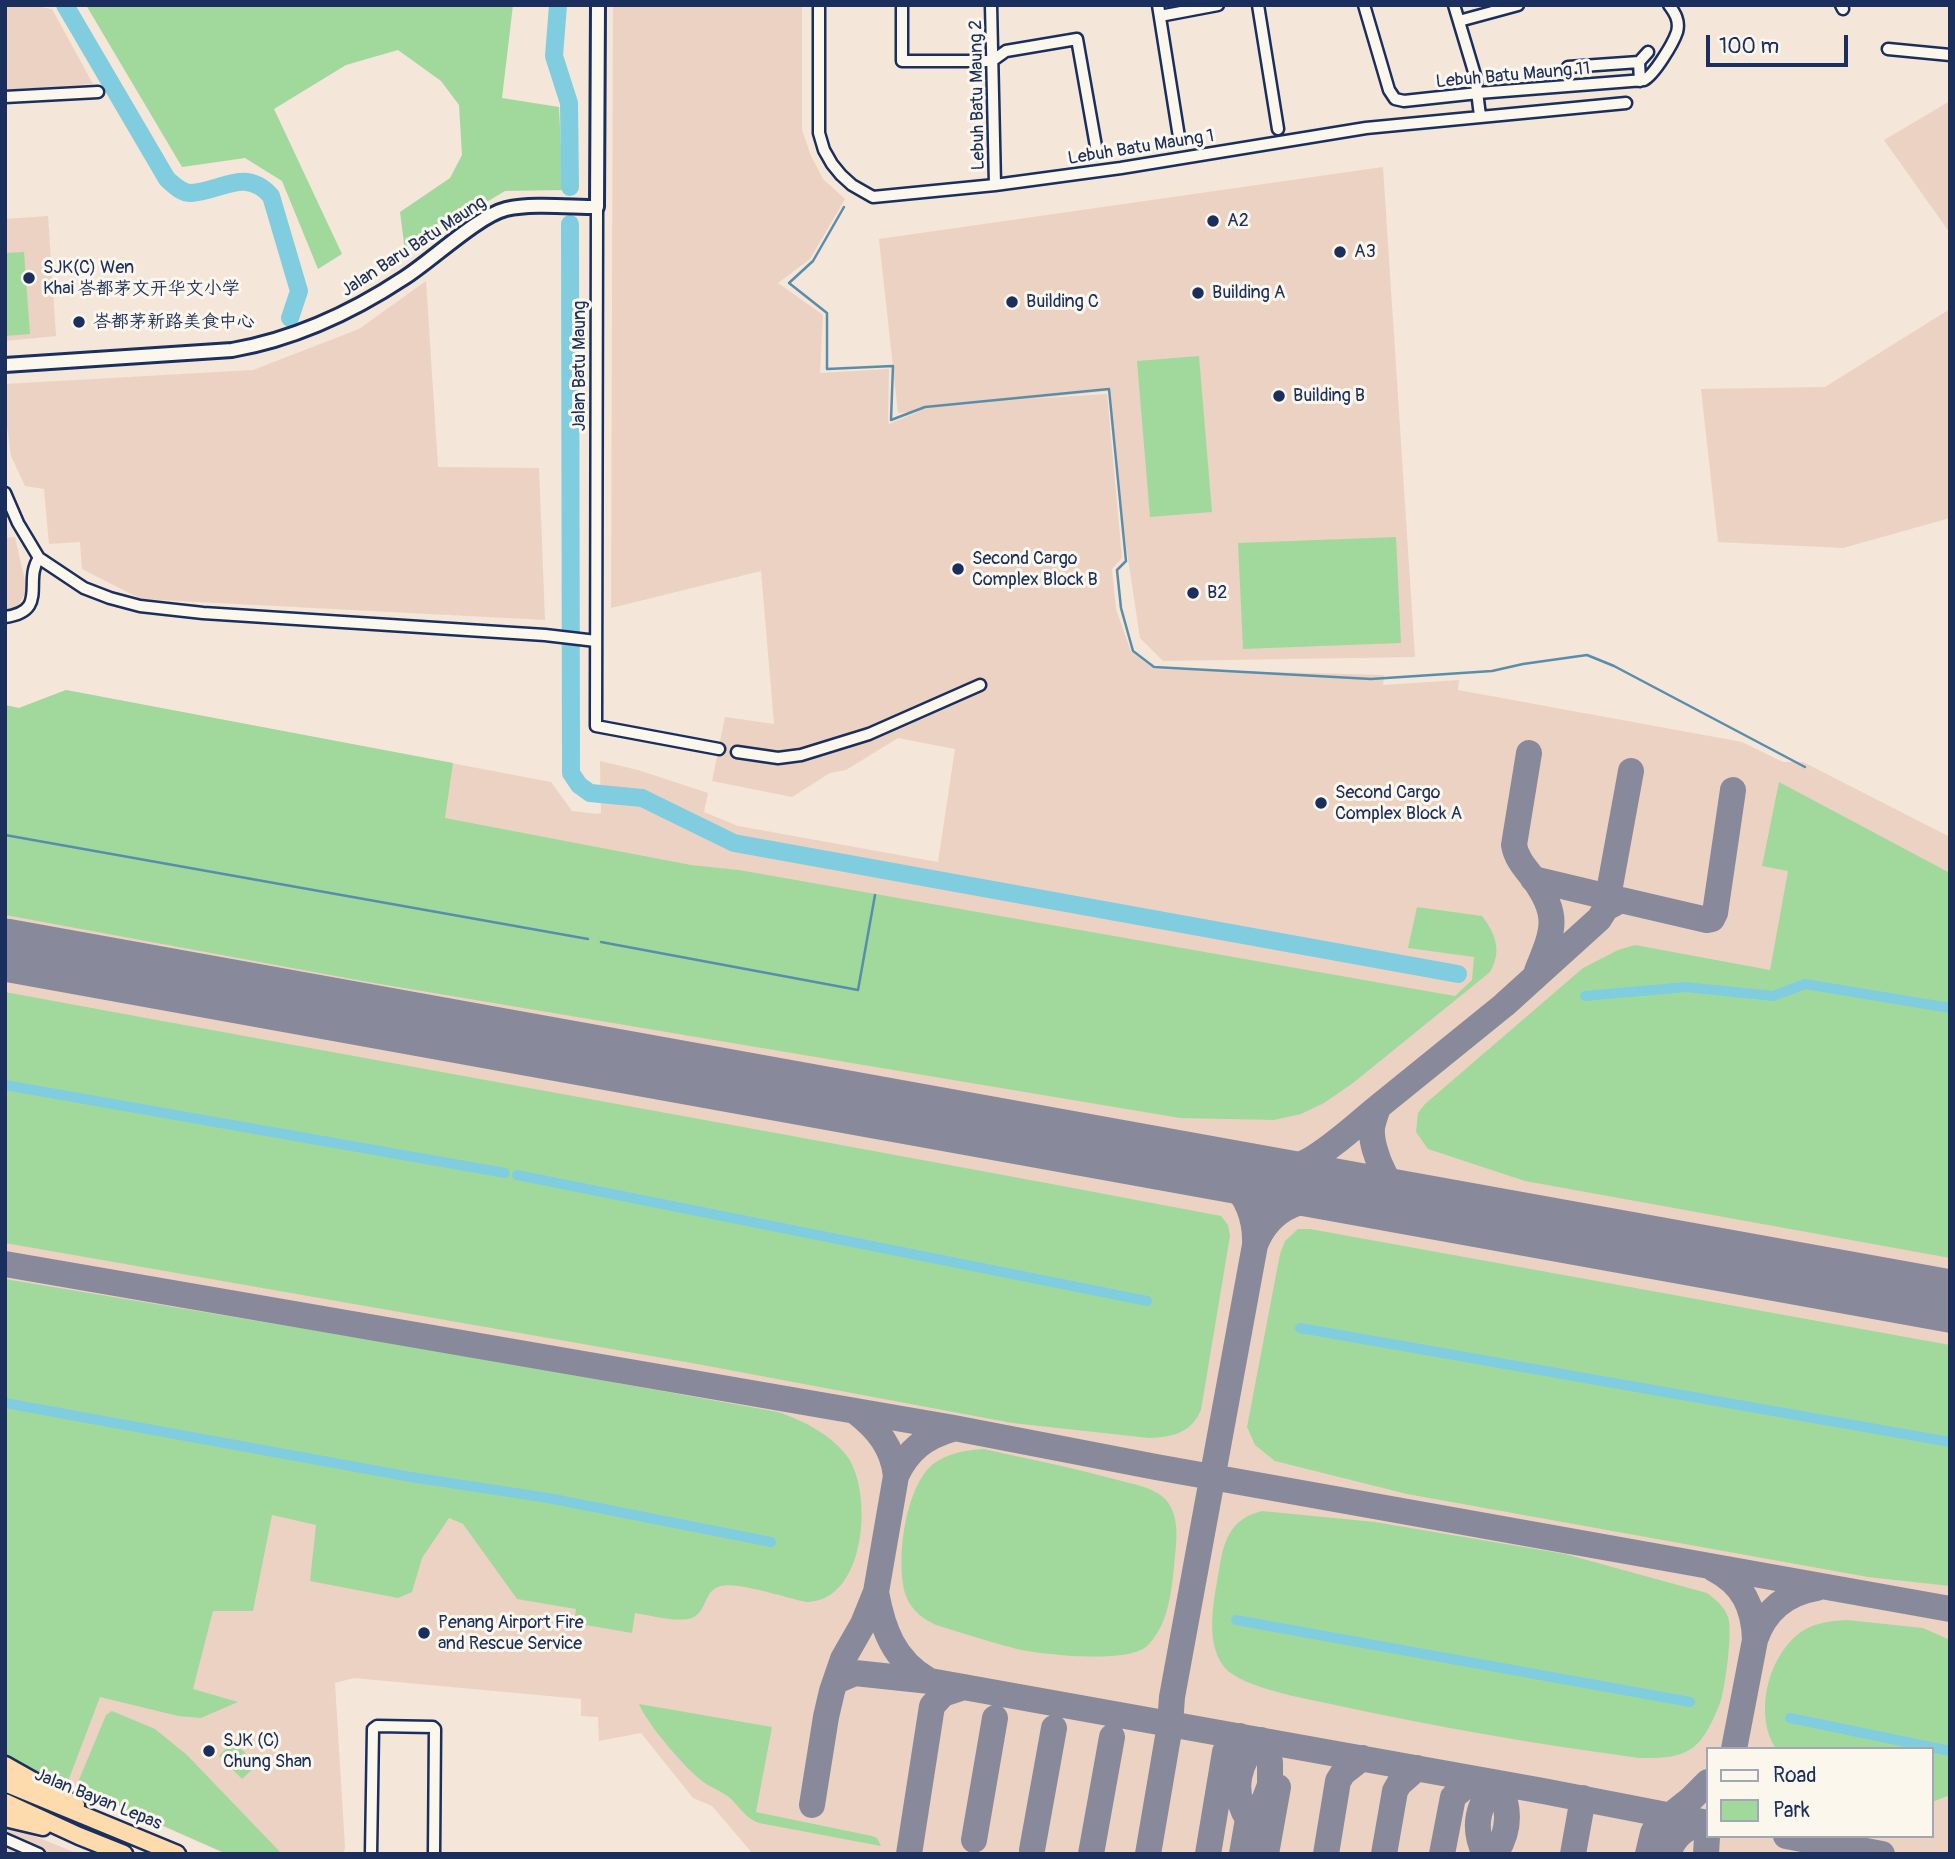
<!DOCTYPE html>
<html>
<head>
<meta charset="utf-8">
<style>
  body { margin:0 }
  #map { position:relative; width:1955px; height:1859px; overflow:hidden; background:#f4e6d9; font-family:Pangolin,sans-serif }
  canvas { display:block }
  .frame { position:absolute; inset:0; border:7px solid #1b2f5e; pointer-events:none }
  .legend { position:absolute; left:1706px; top:1747px; width:228px; height:91px; box-sizing:border-box; background:#fbf7ec; border:2px solid #a1a7b3; margin:0; padding:9px 12px; list-style:none; font-size:21px; color:#1b2f5e }
  .legend li { display:flex; align-items:center; gap:14px; height:35px }
  .legend b { width:35px; border:2px solid #a1a7b3 }
  .scale { position:absolute; left:1706px; top:35px; width:142px; height:32px; box-sizing:border-box; border:4px solid #1b2f5e; border-top:0; padding-left:9px; font-size:21px; line-height:24px; white-space:nowrap; color:#1b2f5e; -webkit-text-stroke:5px #fbf7ec; paint-order:stroke }
</style>
</head>
<body>
<div id="map">
<canvas width="1955" height="1859"></canvas>
<div class="frame"></div>
<ul class="legend">
<li><b style="height:9px;background:#fbf7ec"></b>Road</li>
<li><b style="height:19px;background:#a1d99d"></b>Park</li>
</ul>
<div class="scale">100 m</div>
</div>
<script>
const ctx = document.querySelector('canvas').getContext('2d');
ctx.lineJoin = 'round';
function fill(path, color) { ctx.fillStyle = color; ctx.fill(path, 'evenodd'); }
function stroke(path, color, width, dash) { ctx.strokeStyle = color; ctx.lineWidth = width; ctx.lineCap = dash ? 'butt' : 'round'; ctx.setLineDash(dash || []); ctx.stroke(path); }
function drawText(font, color, halo, rows, align = 'center') {
  ctx.font = font + ' Pangolin,"LXGW WenKai TC",sans-serif'; ctx.lineWidth = 6; ctx.setLineDash([]); ctx.textBaseline = 'middle'; ctx.strokeStyle = halo; ctx.fillStyle = color; for (const [text, x, y, turn = 0] of rows) {
    ctx.save(); ctx.translate(x, y); ctx.rotate((+turn || 0) * Math.PI / 180); ctx.textAlign = isNaN(turn) ? turn : align; if (halo) ctx.strokeText(text, 0, 0); ctx.fillText(text, 0, 0); ctx.restore();
  }
}
fill(new Path2D(`
  M5 5H30L52 9 93 84 5 90Z
  M613 5H802V130L811 156 823 179 845 199 810 259 778 283 823 315 820 373 889 369 888 420 889 424 920 411 898 413 879 239 1383 167 1415 657 1163 661 1140 638 1126 545 1109 391 1029 399 1107 394 1122 558 1112 569 1116 609 1131 652 1154 669 1384 675 1383 685 1459 680 1458 690 1742 742 1783 762H1803L1950 837V1854H753L712 1806 693 1798 641 1733 599 1741 598 1717 581 1716V1699L354 1678 335 1683 345 1848 343 1854H226L5 1757V705L19 708 66 690 551 782 572 811 598 814 601 813 600 761 638 770 708 793 704 812 738 826 938 862 955 749 898 738 846 770 830 773 792 797 712 781 725 717 774 724 761 571 611 608ZM1708 1749H1932V1836H1708Z
  M1950 101V233L1884 140Z
  M48 216 56 336 5 341V219Z
  M426 281 438 467 539 468 545 620 141 599 82 569 80 542 49 544 44 489 25 486 11 456 5 411V384L253 370 359 329Z
  M1950 309V518L1843 548 1718 542 1701 389 1825 387Z
  M15 537 27 590 17 608H5V538Z
  M5 1824 34 1836 79 1854H5Z`), '#ecd2c2');
fill(new Path2D(`
  M86 5H513L502 98 559 107 563 190 505 191 405 251 400 212 450 178 462 155 459 105 441 81 398 50 346 65 274 109 342 254 318 269 282 181 245 158 182 167Z
  M24 252 30 334 5 336V253Z
  M1199 356 1212 512 1150 517 1137 361Z
  M1396 537 1401 643 1243 649 1238 543Z
  M66 690 453 763 445 818 691 865 739 870 1455 996 1472 980 1474 957 1408 948 1417 907 1482 916C1496 934 1502 952 1490 972L1353 1083 1324 1103 1301 1114 1274 1120 1180 1118 368 982 5 915V705L19 708Z
  M1779 782 1950 873V1258L1525 1181 1428 1149 1416 1132 1418 1113 1425 1104 1583 968 1618 950 1635 945 1770 970 1788 871 1762 866Z
  M5 992C410 1067 816 1139 1221 1216L1228 1225 1230 1236 1201 1410C1191 1433 1173 1437 1149 1438L1012 1423 697 1364 5 1243Z
  M1298 1229H1310L1950 1345V1586L1868 1577 1407 1494 1275 1461 1255 1445 1247 1427 1280 1254 1285 1241Z
  M5 1279 468 1356 778 1412C803 1420 835 1437 849 1459 873 1498 865 1602 806 1602 786 1598 739 1582 721 1586 704 1590 707 1610 694 1617 681 1624 649 1615 635 1613L632 1633 574 1623 576 1609 517 1599 463 1524 449 1518 422 1558 412 1592 398 1598 310 1581 316 1525 272 1515 253 1611H213L193 1689 238 1702 201 1718 178 1716 100 1697 67 1784 5 1757Z
  M984 1449C1029 1459 1074 1468 1118 1480 1133 1484 1151 1487 1163 1497 1182 1514 1176 1545 1174 1567 1171 1594 1168 1626 1147 1646 1128 1664 1043 1655 1017 1649 990 1642 963 1633 936 1625 923 1619 911 1610 906 1596 895 1562 905 1487 933 1464 948 1453 966 1450 984 1449Z
  M1262 1511 1375 1522 1565 1554 1707 1593C1716 1600 1724 1606 1728 1617 1733 1631 1725 1689 1720 1703 1714 1718 1705 1740 1691 1749 1675 1759 1657 1758 1639 1758 1536 1744 1436 1727 1335 1705 1308 1699 1243 1688 1225 1668 1204 1643 1214 1600 1219 1570 1224 1540 1230 1519 1262 1511Z
  M1847 1620 1923 1628 1950 1640V1795L1932 1802V1749H1776C1754 1716 1767 1660 1797 1635 1811 1623 1829 1621 1847 1620Z
  M639 1704 772 1727 756 1812 872 1836 877 1838 881 1846 759 1823C745 1818 741 1808 730 1798 722 1791 711 1788 702 1781 684 1767 647 1724 639 1704Z
  M112 1711 155 1729 187 1755 282 1854H227L76 1787 106 1715Z
  M233 1741 257 1765 242 1779 219 1756Z`), '#a1d99d');
stroke(new Path2D(`
  M844 207 813 261 789 283 827 313V369L893 366 891 420 925 407 1109 389 1126 561 1117 570 1121 608 1133 651 1154 667 1371 679 1492 671 1523 664 1587 655 1614 666 1805 767
  M5 835 588 939
  M601 942 858 990 875 895`), '#588eab', 2.5);
stroke(new Path2D(`
  M1585 996 1686 987 1773 996 1805 984 1950 1008
  M5 1085 505 1173
  M517 1175 1147 1301
  M1300 1328 1950 1442
  M5 1403 411 1477 548 1498 771 1542
  M1236 1620 1690 1702
  M1790 1718 1950 1751`), '#80cddf', 10);
stroke(new Path2D(`
  M65 5 167 179C174 185 181 193 191 193 222 191 245 167 271 196L299 291 290 318
  M558 5 554 56 569 103 570 187
  M570 224 571 773 579 785 590 793 642 798 734 843 1458 974`), '#80cddf', 18);
stroke(new Path2D(`
  M1529 753 1514 845C1516 858 1525 868 1533 878 1561 916 1553 931 1537 971
  M1533 879 1621 900 1618 899
  M1606 908 1621 900 1707 920 1712 919 1715 913 1733 790
  M1378 1107 1504 1005 1599 919 1606 908 1631 771
  M1245 1174C1296 1185 1342 1136 1378 1107 1376 1114 1373 1121 1372 1128 1370 1151 1392 1201 1416 1204
  M1255 1245C1272 1200 1311 1198 1351 1193
  M5 1264 954 1428 1156 1467 1950 1609
  M856 1412C878 1429 893 1448 896 1476 908 1450 925 1437 952 1429
  M1714 1569C1743 1584 1754 1607 1755 1640 1765 1610 1787 1593 1817 1588
  M876 1592C883 1630 894 1660 928 1680
  M836 1681 855 1673 930 1681 1543 1791 1708 1823
  M1734 1749 1755 1640
  M812 1805 826 1717 832 1691 843 1659 863 1624 876 1592 896 1476
  M1701 1822 1707 1837 1706 1854
  M1786 1836 1882 1854
  M974 1840 995 1718
  M1032 1850 1054 1728
  M909 1854 932 1706 943 1694 964 1687
  M1091 1854 1112 1737
  M1148 1854 1170 1725 1172 1697 1255 1245C1256 1222 1248 1191 1225 1180 1214 1174 1201 1169 1189 1163
  M1208 1854 1225 1752 1230 1743 1240 1736
  M1242 1854 1248 1819 1264 1801 1270 1785V1762L1261 1740C1237 1761 1231 1792 1248 1819
  M1266 1854 1278 1787
  M1326 1854 1338 1781 1343 1773 1362 1758
  M1384 1854 1395 1791 1399 1784 1417 1768
  M1442 1854 1453 1797 1474 1779
  M1485 1854C1472 1828 1477 1803 1498 1783 1510 1807 1511 1830 1495 1854
  M1573 1854 1583 1798
  M1648 1854 1653 1833 1657 1826 1691 1799 1708 1782
  M1668 1854C1674 1835 1687 1825 1706 1823`), '#888a9c', 26);
stroke(new Path2D(`
  M5 950 1950 1301`), '#888a9c', 63);
const minor = new Path2D(`
  M819 5V133L824 150 832 164 841 175 852 185 873 197 995 185 1121 168 1366 128 1626 103
  M902 5V61H992
  M991 5 995 185
  M1158 5 1179 137
  M1258 5 1278 129
  M1364 5 1389 90 1395 99 1404 101 1478 93 1644 80C1654 75 1673 44 1677 32 1680 21 1675 13 1669 5
  M1454 5 1475 75 1480 116
  M1841 5 1843 9
  M1160 16 1218 5
  M1459 21 1518 5
  M1888 49 1950 55
  M992 61 1006 51 1077 39 1097 152
  M1639 62 1648 52
  M1568 67 1639 62 1640 81
  M5 97 98 92
  M597 207 596 726 719 749
  M5 493 18 523 39 558 84 588 110 598 140 606 203 613 545 635 596 641
  M5 617C49 611 23 581 39 558
  M737 752 778 758 801 755 869 734 980 685
  M5 1839 39 1854
  M371 1854 373 1729 377 1726 433 1727 435 1729 434 1854`);
const tertiary = new Path2D(`
  M5 365 232 350C295 339 351 313 404 278 431 261 478 216 506 209 532 203 570 207 597 207L598 5`);
const trunk = new Path2D(`
  M5 1765 76 1805
  M5 1783 177 1854
  M5 1802 79 1836 124 1854
  M5 1818 43 1827`);
stroke(minor, '#1b2f5e', 15);
stroke(tertiary, '#1b2f5e', 18);
stroke(trunk, '#1b2f5e', 21);
stroke(minor, '#fbf7ec', 10);
stroke(tertiary, '#fbf7ec', 12);
stroke(trunk, '#fedbac', 16);
for (const [x, y, r, color] of [
  [1213,221,7,"#1b2f5e"],
  [1340,252,7,"#1b2f5e"],
  [29,278,7,"#1b2f5e"],
  [1198,293,7,"#1b2f5e"],
  [1012,302,7,"#1b2f5e"],
  [79,322,7,"#1b2f5e"],
  [1279,396,7,"#1b2f5e"],
  [958,569,7,"#1b2f5e"],
  [1193,593,7,"#1b2f5e"],
  [1321,803,7,"#1b2f5e"],
  [424,1633,7,"#1b2f5e"],
  [209,1751,7,"#1b2f5e"]
]) { const dot = new Path2D(); dot.arc(x, y, r, 0, 2 * Math.PI); ctx.fillStyle = color; ctx.fill(dot); stroke(dot, '#fbf7ec', 2.5); }
drawText('18px', '#1b2f5e', '#fbf7ec', [
  ["Lebuh Batu Maung 11",1513,76,-5],
  ["Lebuh Batu Maung 2",978,95,-91],
  ["Lebuh Batu Maung 1",1141,148,-9],
  ["Jalan Baru Batu Maung",414,247,-33],
  ["Jalan Batu Maung",580,366,-90],
  ["Jalan Bayan Lepas",98,1800,22]
]);
drawText('18px', '#1b2f5e', '#fbf7ec', [
  ["A2",1227,221],
  ["A3",1354,252],
  ["SJK(C) Wen",43,268],
  ["Khai 峇都茅文开华文小学",43,289],
  ["Building A",1212,293],
  ["Building C",1026,302],
  ["峇都茅新路美食中心",93,322],
  ["Building B",1293,396],
  ["Second Cargo",972,559],
  ["Complex Block B",972,580],
  ["B2",1207,593],
  ["Second Cargo",1335,793],
  ["Complex Block A",1335,814],
  ["Penang Airport Fire",438,1623],
  ["and Rescue Service",438,1644],
  ["SJK (C)",223,1741],
  ["Chung Shan",223,1762]
], 'left');
</script>
</body>
</html>
